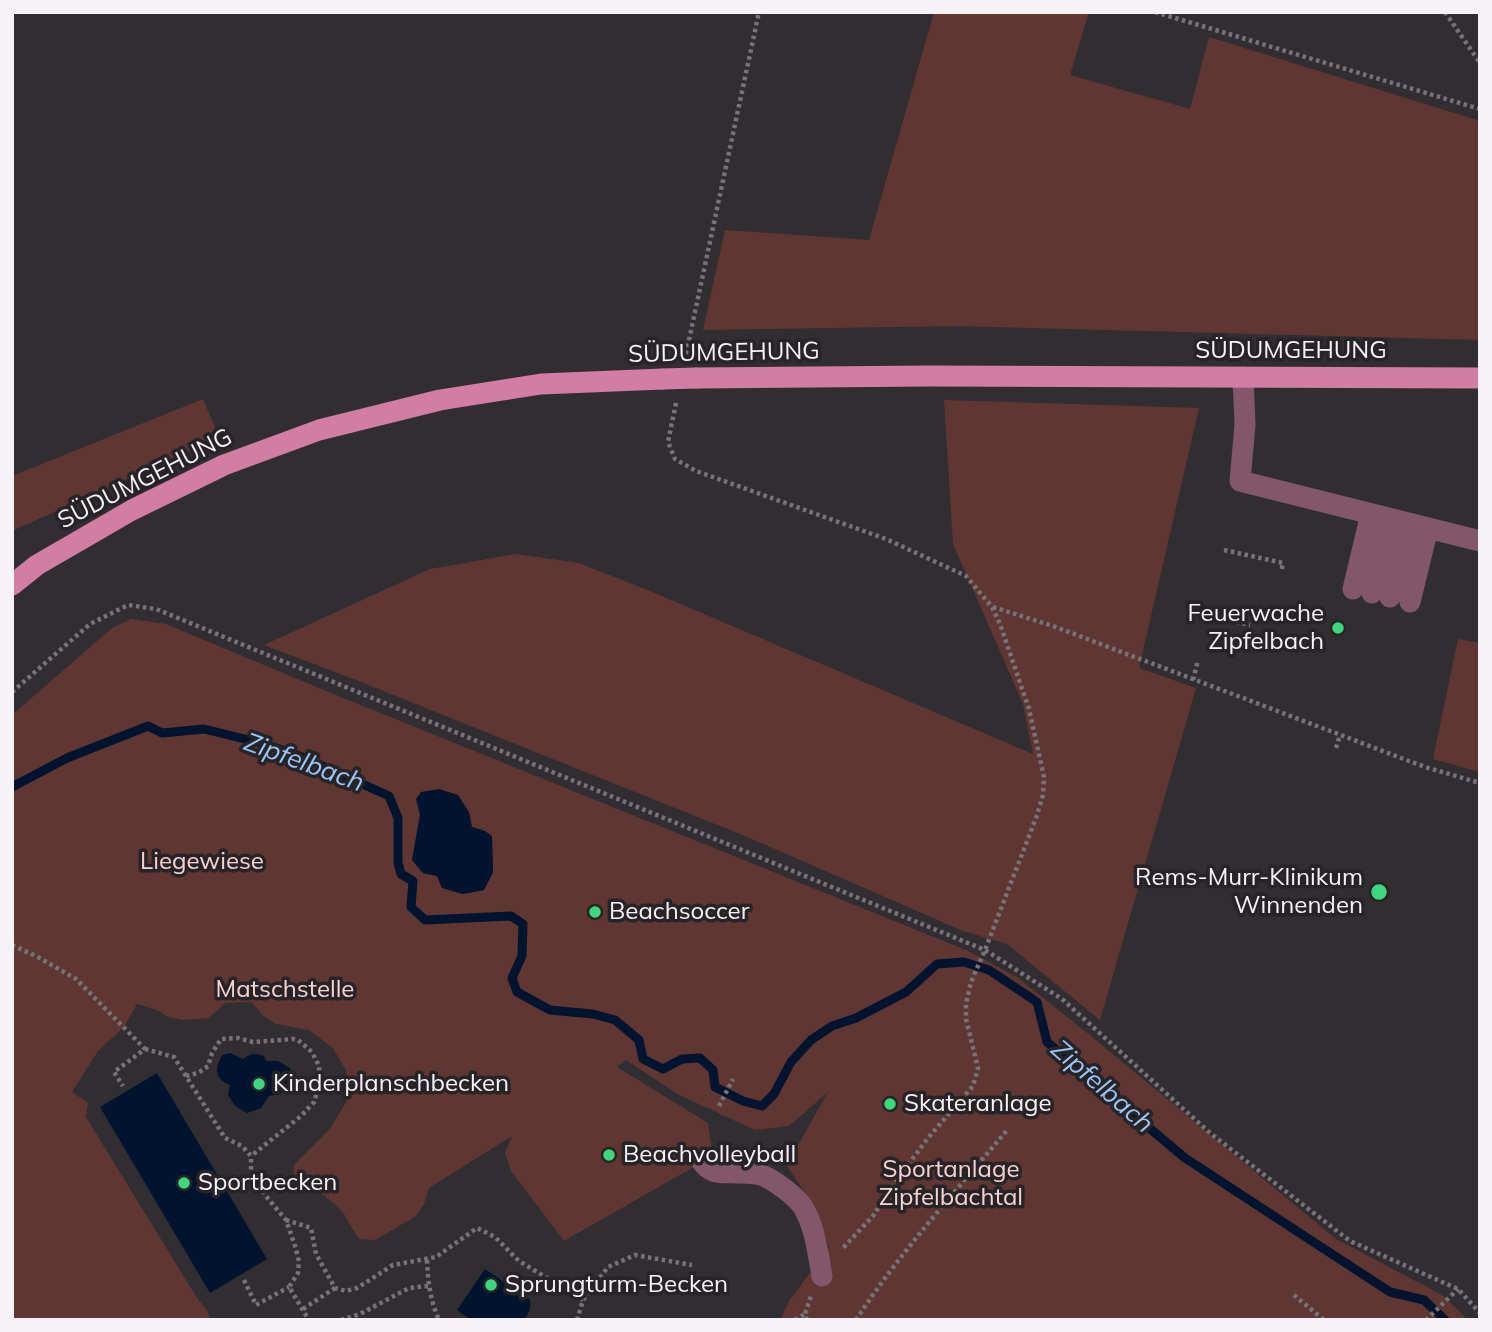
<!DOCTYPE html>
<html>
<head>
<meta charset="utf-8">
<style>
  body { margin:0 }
  #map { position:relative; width:1492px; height:1332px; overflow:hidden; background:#312e31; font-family:Mulish,sans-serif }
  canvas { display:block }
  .frame { position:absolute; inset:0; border:14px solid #f5f3f6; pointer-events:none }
</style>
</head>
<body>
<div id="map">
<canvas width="1492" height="1332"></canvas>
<div class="frame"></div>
</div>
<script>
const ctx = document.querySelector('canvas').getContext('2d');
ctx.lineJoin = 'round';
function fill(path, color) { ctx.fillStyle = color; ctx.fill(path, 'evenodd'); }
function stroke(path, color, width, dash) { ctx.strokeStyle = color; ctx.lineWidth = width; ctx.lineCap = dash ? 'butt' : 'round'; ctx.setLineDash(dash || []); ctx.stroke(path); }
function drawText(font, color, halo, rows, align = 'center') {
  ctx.font = font + ' Mulish,sans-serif'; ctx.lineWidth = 7; ctx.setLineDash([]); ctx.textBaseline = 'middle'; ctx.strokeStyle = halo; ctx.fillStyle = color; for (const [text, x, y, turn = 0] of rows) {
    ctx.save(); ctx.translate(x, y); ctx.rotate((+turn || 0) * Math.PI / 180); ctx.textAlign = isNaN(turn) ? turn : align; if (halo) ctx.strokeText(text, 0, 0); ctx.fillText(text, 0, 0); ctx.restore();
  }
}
fill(new Path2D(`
  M934 12H1089L1070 75 1190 109 1209 37 1480 121V340L957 326 703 330 725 230 869 240Z
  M203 399 219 437 12 531V476Z
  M944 400 1199 408 1139 668 1196 688 1100 1020 1007 944 963 931 745 836 351 678 264 645 430 569 516 554 579 563 650 591 1033 754 1023 704 953 544Z
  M131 619 166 624 326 691 966 950 1017 977 1091 1036 1336 1239 1442 1295 1468 1320H780L789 1301 829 1247 816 1209 785 1163 798 1145 828 1092 789 1126 755 1130 679 1095 626 1060 617 1067 708 1123 713 1156 564 1241 511 1171 505 1153 512 1136 429 1188 424 1204 416 1216 375 1240 359 1239C353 1231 349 1222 344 1214 331 1198 310 1186 294 1174V1165L329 1130 350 1096 346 1070 333 1048 309 1030 276 1024 262 1015 252 1002 225 1003 209 1018 183 1020 168 1017 157 1010 137 1004 124 1027 98 1051 72 1092 88 1103 86 1117 197 1298 208 1312 210 1320H12V715L112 628ZM469 812 472 827 485 831 492 836 493 872 484 890 462 894 442 888 437 876 422 873 412 860 420 815Z
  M1458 639 1480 643V772L1433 759Z`), '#603632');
fill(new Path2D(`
  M439 789 458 795 469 812 472 827 485 831 492 836 493 872 484 890 463 894 442 888 437 876 423 873 412 860 420 815 416 799 421 792Z
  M230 1053 243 1059C251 1053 255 1053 264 1056L266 1061H278L290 1068 292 1074 289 1089 280 1094 269 1096 261 1108 247 1113 235 1106 228 1095 230 1085C214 1079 215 1068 222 1055Z
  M157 1073 267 1259 210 1293 100 1107Z
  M485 1269 530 1300C531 1308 529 1314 523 1320H471L457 1310Z`), '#00142f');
stroke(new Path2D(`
  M12 787 67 758 148 726 162 733 204 729 265 744 305 758 389 796 398 818V863L401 874 413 881 411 907 425 920 511 916 523 924 522 956 512 978 517 992 550 1010 593 1014 615 1020 639 1040 643 1059 663 1069 682 1059 700 1058 713 1070 715 1087 743 1101 762 1106 774 1094 791 1062 811 1040 832 1026 856 1018 906 992 937 964 964 962 989 970 1037 1002 1047 1042 1185 1158 1390 1292 1424 1300 1445 1320`), '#00142f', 9);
stroke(new Path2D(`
  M1155 12 1480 109
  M1445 12 1480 63
  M686 354 759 12
  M676 403 668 442 675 459 696 471 886 539 966 576 992 607 1000 624 1029 709 1044 777 1043 795 1036 818 985 950 971 982 966 1004V1019L978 1068 973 1086 928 1138 899 1177 873 1216 842 1249
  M1224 550 1283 563 1281 572
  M993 607 1053 626 1425 767 1480 783
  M1208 616 1250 625
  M1193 680 1198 660
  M12 692 90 624 128 605 156 609 985 950 1062 999 1210 1133 1350 1241 1458 1289 1480 1313
  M1336 748 1340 735
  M12 945 38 957 76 979 145 1049 114 1072 123 1086
  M145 1049 174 1057 225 1138 242 1146 251 1156V1172L265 1195 286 1220 295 1246 299 1261 298 1273 289 1287 309 1320
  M186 1076 198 1073 208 1066 212 1053 221 1039 238 1038 253 1042 293 1039 298 1040 312 1052 319 1066 320 1083 314 1102 301 1116 251 1156
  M719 1106 733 1079
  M286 1220 311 1228 316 1254 335 1288 346 1291 357 1288 393 1265 436 1257 477 1228 495 1237 519 1261 583 1300
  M427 1260C428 1281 430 1300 439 1320
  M244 1280 256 1305 289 1287
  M1294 1295 1324 1320
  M303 1309 335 1288
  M341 1320 360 1314 409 1288 428 1286
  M577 1320 583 1300 608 1267 635 1255 692 1265
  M795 1320 805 1314
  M807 1320 805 1314 811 1296
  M856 1320C900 1252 956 1191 1008 1129
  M1426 1320 1458 1289`), '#777477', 4.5, [3.5, 3.5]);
stroke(new Path2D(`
  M1243 377 1245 425 1240 481 1480 541
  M1353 589 1371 514
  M1372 593 1390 519
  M1390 597 1408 524
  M1410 602 1428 528
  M702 1162C712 1176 722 1172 737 1173 745 1173 757 1173 764 1176 775 1181 797 1197 803 1207 815 1226 818 1254 822 1276`), '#825769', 21);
stroke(new Path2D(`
  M696 378 930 376 1480 378
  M12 585 37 565 132 510 224 465 319 430 440 400 541 384 663 379`), '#d37da3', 21);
stroke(new Path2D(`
  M663 379 696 378`), '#d37da3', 21);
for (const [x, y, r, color] of [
  [1338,628,7,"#3ed77d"],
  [1379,892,9,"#3ed77d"],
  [595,912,7,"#3ed77d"],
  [259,1084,7,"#3ed77d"],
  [890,1104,7,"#3ed77d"],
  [609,1155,7,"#3ed77d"],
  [184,1183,7,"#3ed77d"],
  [491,1285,7,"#3ed77d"]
]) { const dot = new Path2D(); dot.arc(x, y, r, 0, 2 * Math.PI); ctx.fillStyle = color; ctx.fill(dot); stroke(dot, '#272427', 2.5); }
drawText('24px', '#f5f3f6', '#272427', [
  ["SÜDUMGEHUNG",1291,351],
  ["SÜDUMGEHUNG",724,353,-1],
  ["SÜDUMGEHUNG",145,479,-27]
]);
drawText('24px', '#f5f3f6', '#272427', [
  ["Feuerwache",1324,614,"right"],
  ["Zipfelbach",1324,642,"right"],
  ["Rems-Murr-Klinikum",1363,878,"right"],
  ["Winnenden",1363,906,"right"],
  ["Beachsoccer",609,912],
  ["Kinderplanschbecken",273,1084],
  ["Skateranlage",904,1104],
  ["Beachvolleyball",623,1155],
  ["Sportbecken",198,1183],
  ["Sprungturm-Becken",505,1285]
], 'left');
drawText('24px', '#f8d3ce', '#272427', [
  ["Liegewiese",202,862],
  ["Matschstelle",285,990],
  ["Sportanlage",951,1170],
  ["Zipfelbachtal",951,1198]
]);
drawText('italic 26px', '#99c5f7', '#272427', [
  ["Zipfelbach",304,763,20],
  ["Zipfelbach",1102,1087,41]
]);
</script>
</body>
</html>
